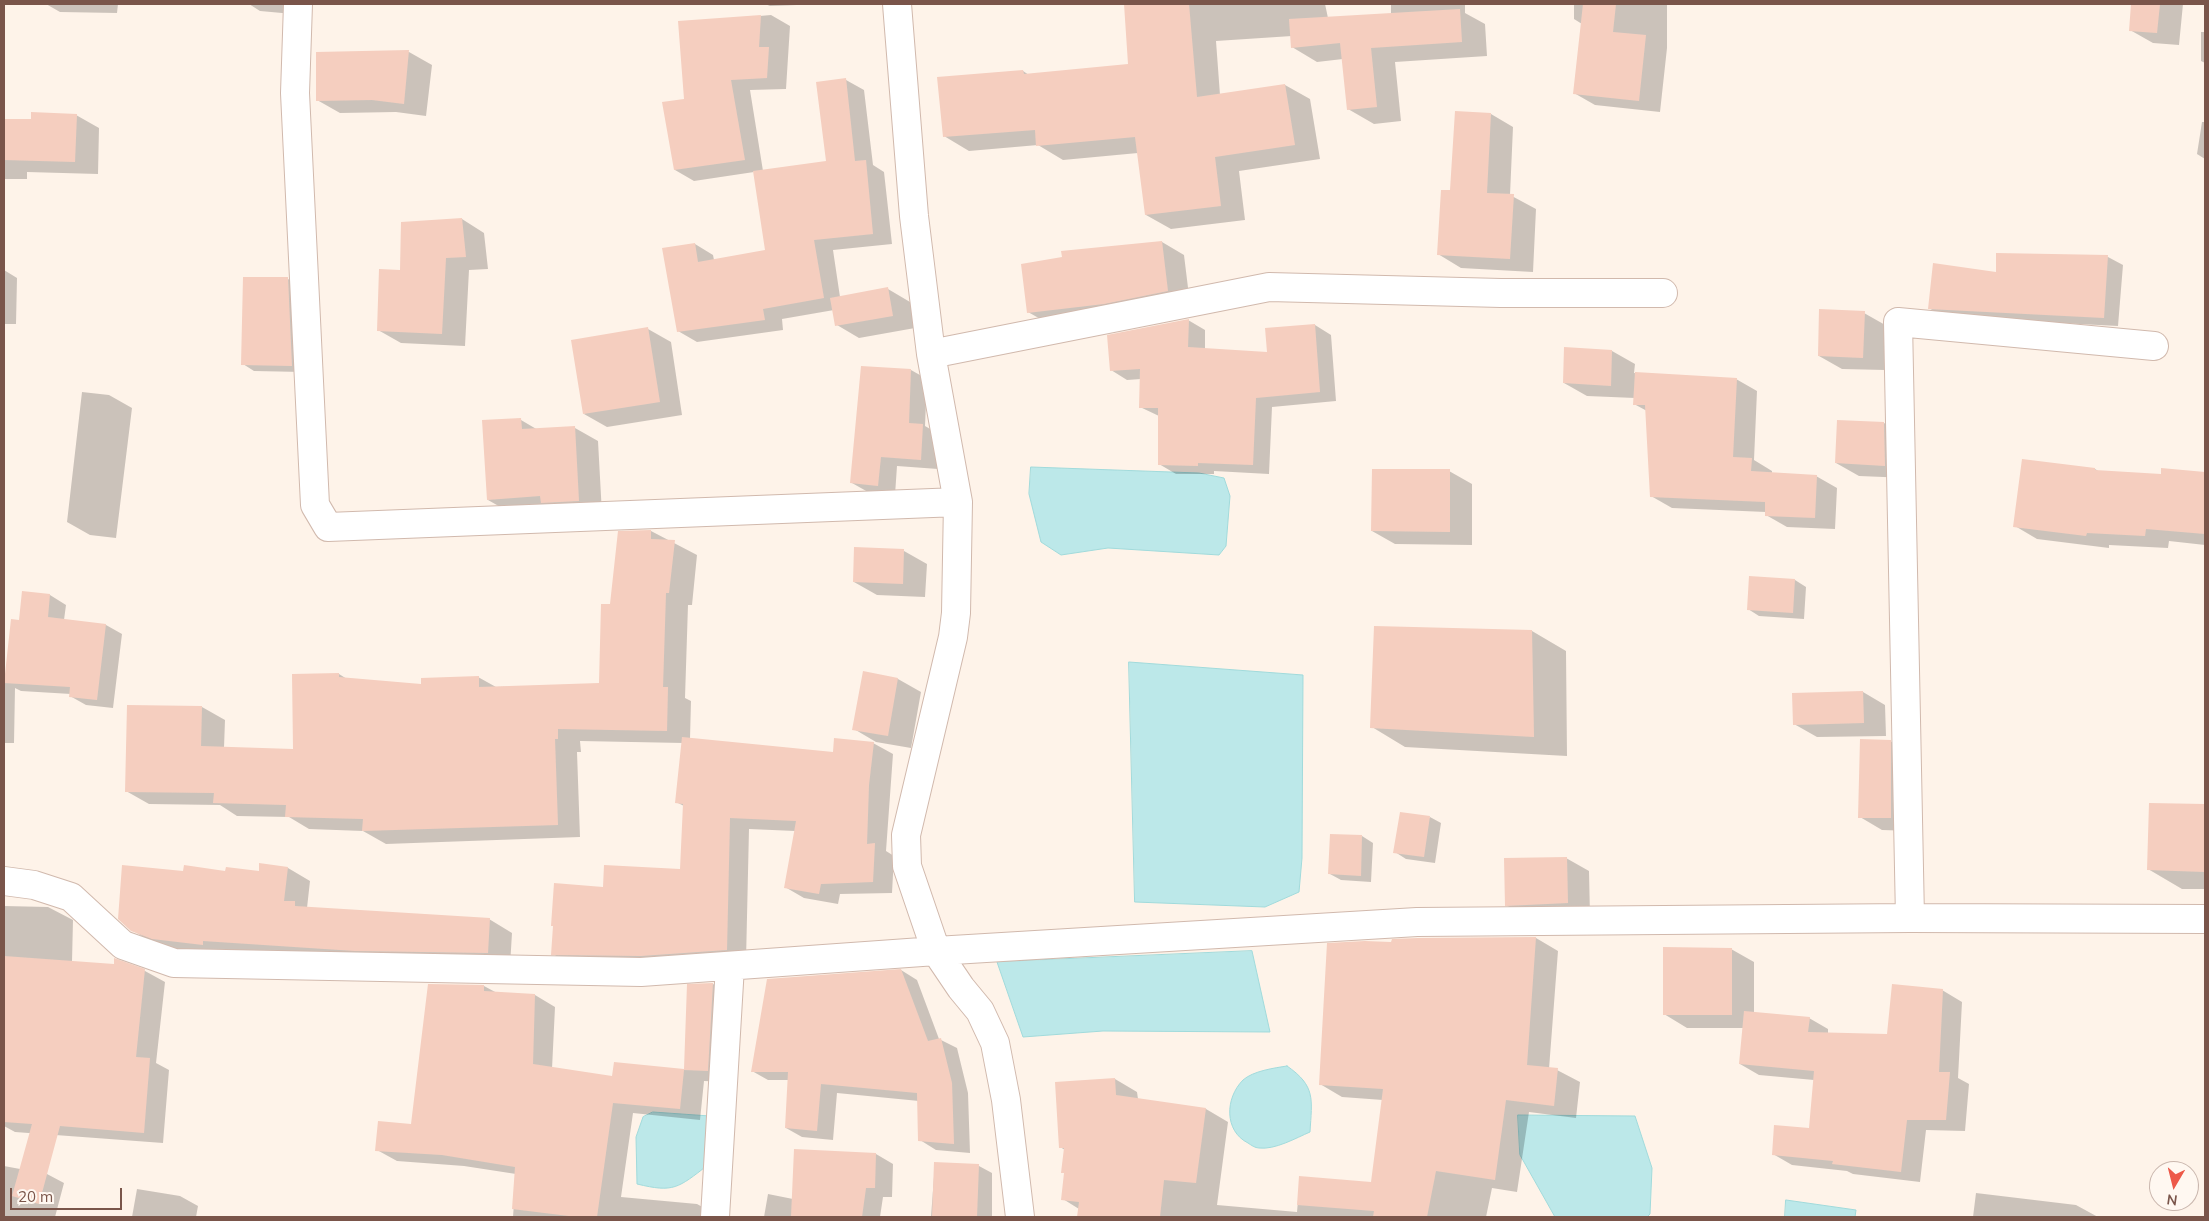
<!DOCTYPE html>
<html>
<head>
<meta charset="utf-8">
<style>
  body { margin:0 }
  #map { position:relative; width:2209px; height:1221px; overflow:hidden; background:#fef3e9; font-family:Mulish,sans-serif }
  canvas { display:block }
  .frame { position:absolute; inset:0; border:5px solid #7a554a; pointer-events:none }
  .north { position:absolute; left:2149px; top:1161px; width:50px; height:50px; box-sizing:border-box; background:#fff8f1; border:1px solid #cab7ae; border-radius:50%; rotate:188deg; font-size:14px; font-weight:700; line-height:20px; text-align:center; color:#7a554a }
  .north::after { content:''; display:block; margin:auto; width:18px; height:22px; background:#ed5949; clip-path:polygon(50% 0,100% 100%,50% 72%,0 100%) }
  .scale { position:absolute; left:10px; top:1188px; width:112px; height:22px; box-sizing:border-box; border:2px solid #7a554a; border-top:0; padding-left:6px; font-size:15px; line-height:18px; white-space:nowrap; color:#7a554a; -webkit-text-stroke:4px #fff8f1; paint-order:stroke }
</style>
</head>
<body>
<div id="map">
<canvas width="2209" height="1221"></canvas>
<div class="frame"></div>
<div class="north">N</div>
<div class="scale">20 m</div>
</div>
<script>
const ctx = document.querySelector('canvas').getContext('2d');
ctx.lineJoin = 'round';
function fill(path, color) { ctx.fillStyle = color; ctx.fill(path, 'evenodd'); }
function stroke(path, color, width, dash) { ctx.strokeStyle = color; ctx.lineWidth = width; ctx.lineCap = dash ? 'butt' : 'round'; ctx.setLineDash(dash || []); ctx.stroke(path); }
const water = new Path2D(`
  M1031 467 1199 473 1224 478 1230 496 1226 546 1219 555 1108 548 1061 555 1041 542 1029 494Z
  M1129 662 1303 675 1302 858 1299 892 1265 907 1135 902Z
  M1252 951 1270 1032 1103 1031 1023 1037 997 962Z
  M1287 1066C1316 1086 1312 1099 1310 1132 1296 1138 1275 1150 1259 1148 1255 1148 1251 1145 1248 1143 1224 1131 1225 1098 1243 1080 1253 1071 1274 1068 1287 1066Z
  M653 1112 710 1116 708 1165C678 1188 674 1193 637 1184L636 1137 643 1117Z
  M1518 1115 1635 1116 1652 1168 1650 1214 1647 1217H1555L1520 1155Z
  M1786 1200 1856 1210 1855 1217H1785Z`);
fill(water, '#bce8e9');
stroke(water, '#a1dadb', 1);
fill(new Path2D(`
  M46 4H118L117 13 60 12Z
  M249 4H295L293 14 260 11Z
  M765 4H797V5L770 6Z
  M1125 4H1325L1328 18 1391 14V4H1465V13L1485 24 1487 56 1395 62 1401 121 1374 124 1348 109 1343 59 1317 62 1292 47V36L1216 41 1220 95 1285 85 1310 99 1320 159 1239 171 1245 220 1171 229 1146 215 1138 153 1063 160 1038 145 969 151 944 136 1023 71 1029 75 1130 65Z
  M1574 4H1667V48L1660 112 1595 105 1574 93 1582 24 1574 19Z
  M2132 4H2183L2179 45 2153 43 2130 30Z
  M771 15 790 26 786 89 750 90 763 171 827 162 846 80 864 90 873 165 884 172 892 244 833 250 840 297 888 289 910 302 915 328 859 338 837 325 834 310 782 319 783 330 697 342 678 331 695 244 713 255 714 260 766 251 754 172 694 181 675 170 685 100 679 23Z
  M2201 32H2205V63L2201 61Z
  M409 52 432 65 426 116 396 112 340 113 317 100V53Z
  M1491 114 1513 127 1510 195 1536 209 1533 272 1461 268 1438 254 1452 192Z
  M76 115 99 128 98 174 27 172V179H4V121H32Z
  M2202 122H2205V159L2197 154Z
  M462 219 484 233 488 269 469 270 465 346 401 343 378 330 401 271Z
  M1162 242 1184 255 1190 304 1051 325 1028 312Z
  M1997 254 2108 257 2123 265 2118 326 1943 317 1929 308 1997 273Z
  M4 270 17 278 16 324H4Z
  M288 279 299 285 303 372 254 371 243 364Z
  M1864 313 1887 326 1885 370 1842 369 1819 356Z
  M1188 320 1205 330V349L1268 353 1315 325 1331 335 1336 401 1272 407 1269 474 1214 471V474H1176L1159 464V416L1140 407 1141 379 1127 380 1111 370Z
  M648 329 671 342 682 415 607 427 584 414Z
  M1565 349 1612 351 1635 364 1634 373 1736 379 1757 391 1754 460 1772 471V473L1816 476 1837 488 1835 529 1787 527 1766 515V512L1672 508 1651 496 1647 411 1634 404 1635 398 1587 396 1564 383Z
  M911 370 927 379 925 426 939 434 938 469 897 466 895 495 868 492 852 483Z
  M82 392 109 395 132 408 116 538 90 535 67 522Z
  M521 420 538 430 575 428 598 441 602 514 511 513 488 500Z
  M1884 423 1907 436 1908 478 1859 476 1836 463Z
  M2095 469 2100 472 2162 475V469L2205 473V545L2169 541 2168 548 2109 545V548L2037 539 2015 526Z
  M1449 471 1472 484V545L1395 544 1372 531Z
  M651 531 697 555 692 605H688L685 698 691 701 690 739 834 754 873 743 893 754 886 851 894 856 892 893 840 894 838 904 804 898 785 887 795 831 749 829 746 961 572 965 553 954 604 888 681 870 684 806 676 802 683 743 580 741 581 752H577L580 837 386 844 363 831 309 829 289 817 237 816 220 805 149 804 126 791 202 707 225 720 224 748 294 750V675L339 674 347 679 423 685 478 677 496 687 600 684 612 605Z
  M904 551 927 564 925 597 877 595 854 582Z
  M1795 580 1806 587 1804 619 1759 616 1748 609Z
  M23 593 50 595 66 605 64 620 106 625 122 634 113 708 86 705 70 696 71 694 21 691 15 688 14 743H4V678L5 679 21 621Z
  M1376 627 1532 631 1566 651 1567 756 1405 747 1372 727Z
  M864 672 898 679 921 692 911 748 876 742 854 729Z
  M1863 692 1885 705 1886 736 1817 737 1794 724Z
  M1890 741 1913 754V831L1882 830 1860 817Z
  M2150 804 2205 806V889H2182L2148 869Z
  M1430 817 1441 823 1435 863 1406 859 1395 852Z
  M1362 836 1373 843 1371 882 1341 880 1330 874Z
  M1566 858 1589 871 1590 916 1529 918 1506 905Z
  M288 868 310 881 307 908 489 919 512 933 510 966 176 951 155 944 132 930 184 872H260Z
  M4 906 48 907 73 920 72 962 115 966V959L145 971 165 982 156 1063 169 1070 163 1143 15 1132 4 1126Z
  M1536 938 1558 951 1549 1069 1557 1070 1580 1082 1576 1118 1529 1112 1517 1192 1492 1188 1486 1217H1078L1079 1209 1063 1199 1066 1174 1065 1150 1060 1147 1115 1079 1137 1092 1138 1099 1206 1109 1228 1122 1217 1205 1297 1212 1300 1177 1372 1184 1383 1100 1342 1097 1320 1084 1393 944Z
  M1731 949 1754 962V1013L1809 1018 1828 1029V1034L1889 1035 1942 990 1962 1002 1958 1078 1969 1084 1965 1131 1926 1130 1920 1182 1853 1174 1847 1171 1792 1165 1773 1154 1810 1130 1814 1080 1759 1075 1740 1064 1743 1028H1687L1664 1014Z
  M901 970 917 980 939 1039 957 1048 968 1093 970 1153 936 1150 920 1140 919 1101 837 1093 833 1140 802 1137 786 1128 789 1080H768L752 1071Z
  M713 984 733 995 728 1082 704 1081 700 1120 633 1113 621 1197 697 1204 717 1215V1217H513L516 1174 464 1166 397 1161 377 1150 412 1125 430 985 484 986 497 993 535 995 555 1007 552 1069 614 1077 615 1063 685 1070 688 986Z
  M876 1154 893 1164 892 1197H883L880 1217H764L768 1194 793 1199Z
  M935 1163 979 1166 992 1173V1217H931Z
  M4 1166 47 1174 64 1183 55 1217H4Z
  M137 1189 180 1196 198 1206 196 1217H132Z
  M1976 1193 2076 1205 2098 1217H1973Z`), '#0003');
fill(new Path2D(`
  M1124 4H1189L1197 97 1285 84 1295 145 1215 157 1221 206 1145 215 1135 137 1036 146 1035 130 943 137 937 77 1023 70 1024 74 1128 64Z
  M1583 4H1616L1613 32 1646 35 1639 101 1573 94Z
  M2131 4H2160L2157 33 2129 31Z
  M1460 9 1462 42 1371 48 1377 107 1347 110 1340 43 1291 48 1289 19Z
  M761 15 759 47H769L767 78 731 80 745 160 674 170 662 102 684 99 678 21Z
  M409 50 404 104 372 100 316 101V52Z
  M846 78 855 161 866 160 873 234 814 240 824 298 763 309 765 320 677 332 662 248 695 243 698 262 765 250 753 171 826 161 816 82Z
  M1455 111 1491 113 1487 193 1514 194 1510 259 1437 255 1441 190H1450Z
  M31 112 77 114 75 162 4 160V119H31Z
  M462 218 466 257 446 258 442 334 377 331 379 269 400 270 401 222Z
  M1162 241 1168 291 1104 304 1027 313 1021 264 1062 257 1061 251Z
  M1996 253 2108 255 2104 318 1928 309 1933 263 1996 272Z
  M243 277H288L292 366 241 365Z
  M888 287 893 316 835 326 830 298Z
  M1819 309 1865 311 1863 358 1818 356Z
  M1189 319 1188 347 1267 352 1265 328 1315 324 1320 392 1256 398 1253 465 1198 463V466L1158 465V408H1139L1140 369 1110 371 1107 335Z
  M648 327 660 402 583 414 571 340Z
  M1564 347 1612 350 1611 386 1563 383Z
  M861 366 911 369 909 423 923 424 921 460 881 457 878 486 850 483Z
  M1635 372 1737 378 1733 457 1752 458 1751 471 1817 475 1815 518 1765 516V502L1650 497 1645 405H1633Z
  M521 418 522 429 575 426 579 501 541 503 540 496 487 500 482 420Z
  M1837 420 1884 422 1885 466 1835 463Z
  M2022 459 2095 468V470L2161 474V468L2205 472V534L2146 529 2145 536 2087 533 2086 536 2013 527Z
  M1372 469H1450V532L1371 531Z
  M651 530V539L675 540 669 593H666L663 687H668L667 731 558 729V739H555L558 825 362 831 363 819 285 817 286 805 213 803 214 793 125 792 127 705 202 706 201 746 293 749 292 674 339 673V677L421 684V678L479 676V687L599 683 601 604H610L618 531Z
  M854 547 904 549 903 584 853 582Z
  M1749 576 1795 579 1793 613 1747 610Z
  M22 591 50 594 48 617 106 624 97 700 69 697 70 687 4 683 11 619 19 620Z
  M1374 626 1532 630 1534 737 1370 728Z
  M863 671 898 678 888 736 852 730Z
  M1863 691 1864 723 1793 725 1792 693Z
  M682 737 833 752 834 738 874 742 869 785 867 844 875 843 873 882 821 884 819 894 784 888 796 821 730 818 727 950 641 956 551 955 553 926H551L554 883 603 887 604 865 680 869 683 804 675 803Z
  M1860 739 1891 740V818H1858Z
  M2149 803 2205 804V872L2147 870Z
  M1400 812 1430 816 1424 857 1393 853Z
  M1330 834 1362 835 1361 876 1328 874Z
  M1567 857 1568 903 1505 906 1504 858Z
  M259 863 288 867 284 901H295V906L490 918 488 953 355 951 203 941V945L152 939 131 931 118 919 122 865 183 871 184 865 225 871 226 867 259 871Z
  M1536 937 1527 1065 1558 1068 1554 1106 1506 1100 1495 1180 1436 1171 1427 1217H1373L1374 1211 1297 1205 1299 1176 1371 1182 1383 1089 1319 1085 1327 943 1365 941 1391 942 1392 939 1418 938Z
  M1663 947 1732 948V1015H1663Z
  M4 956 114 964V958L145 969 136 1057 150 1058 144 1133 60 1126 39 1204 12 1196 32 1124 4 1122Z
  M901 969 928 1041 941 1038 952 1083 954 1144 918 1141 917 1093 821 1084 817 1131 785 1128 788 1072H751L767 979Z
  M713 983 708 1071 684 1070 680 1109 613 1103 597 1217H577L512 1209 515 1167 442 1155 375 1151 378 1121 411 1124 428 984 484 985V991L535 994 533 1064 612 1076 614 1062 684 1069 687 984Z
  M1892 984 1943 989 1939 1072H1950L1946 1120H1907L1901 1172 1832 1164 1833 1161 1772 1155 1774 1125 1809 1128 1814 1071 1739 1064 1744 1011 1810 1017 1808 1032 1887 1034Z
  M1115 1078 1116 1095 1206 1108 1196 1183 1164 1180 1160 1217H1077L1079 1202 1061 1200 1064 1173H1061L1064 1148H1059L1055 1082Z
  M794 1149 876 1153 875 1188H866L862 1217H791Z
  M934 1162 979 1164 977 1217H932Z`), '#f5cebf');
const street = new Path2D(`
  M298 4 295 93 315 505 328 527 958 502
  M897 4 914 216 931 354 958 502 956 613 953 637 906 835 907 866 936 951 961 988 980 1011 995 1043 1006 1100 1020 1217
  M931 354 1269 287 1501 293H1663
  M4 881 34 885 71 897 123 945 174 963 641 972 936 951 1417 922 1910 918 2205 919
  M1910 918 1898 322 2154 346
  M715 1217 730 966`);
stroke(street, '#d1b9ad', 30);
stroke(street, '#fff', 28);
</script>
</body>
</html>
